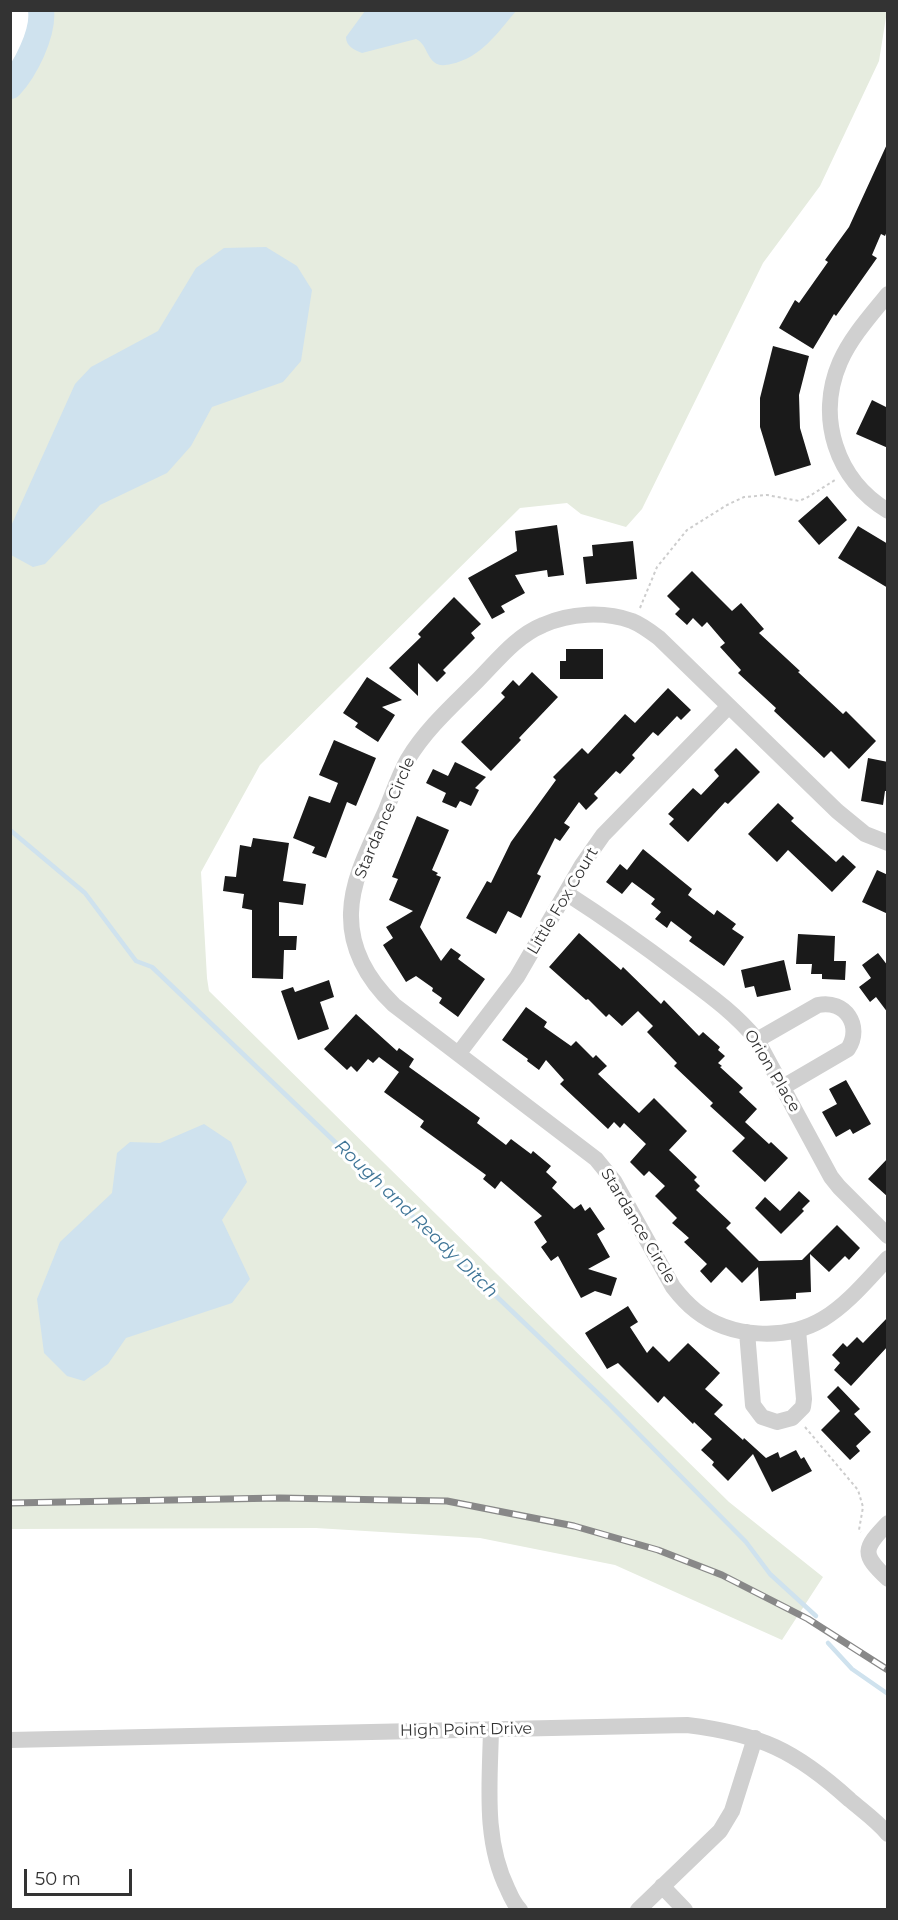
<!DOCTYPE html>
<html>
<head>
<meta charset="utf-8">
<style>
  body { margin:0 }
  #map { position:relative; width:898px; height:1920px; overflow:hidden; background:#fff; font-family:Montserrat,sans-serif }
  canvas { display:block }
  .frame { position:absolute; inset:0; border:12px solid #333; pointer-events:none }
  .scale { position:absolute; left:24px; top:1869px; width:108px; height:27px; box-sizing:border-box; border:3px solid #333; border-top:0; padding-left:8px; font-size:18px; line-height:21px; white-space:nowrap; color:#333; -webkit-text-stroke:4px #fff; paint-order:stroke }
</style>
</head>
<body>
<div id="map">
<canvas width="898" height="1920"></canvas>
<div class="frame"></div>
<div class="scale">50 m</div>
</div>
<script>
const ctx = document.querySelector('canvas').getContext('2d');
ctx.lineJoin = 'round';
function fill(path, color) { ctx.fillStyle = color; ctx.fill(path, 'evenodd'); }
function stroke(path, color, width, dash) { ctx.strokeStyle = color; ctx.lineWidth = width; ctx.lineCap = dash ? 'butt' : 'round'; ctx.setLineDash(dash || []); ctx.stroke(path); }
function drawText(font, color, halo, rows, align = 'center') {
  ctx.font = font + ' Montserrat,sans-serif'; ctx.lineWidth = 6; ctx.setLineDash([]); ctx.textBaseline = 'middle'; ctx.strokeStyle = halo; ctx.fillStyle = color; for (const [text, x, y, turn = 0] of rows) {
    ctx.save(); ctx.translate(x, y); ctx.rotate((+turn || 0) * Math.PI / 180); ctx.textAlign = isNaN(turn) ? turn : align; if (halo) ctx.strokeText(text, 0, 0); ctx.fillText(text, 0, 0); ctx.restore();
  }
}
fill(new Path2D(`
  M32 11H887L879 61 820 186 763 263 642 509 626 527 581 514 567 503 520 508 260 765 201 872 207 978 209 991 729 1502 823 1577 782 1640 615 1565 480 1538 316 1528 11 1529 10 76 34 33Z`), '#e6ecdf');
fill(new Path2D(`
  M365 11V10L516 11C498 32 481 58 451 64 447 65 442 66 437 64 426 58 427 44 416 39L362 53C354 50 346 46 346 37Z
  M266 247 297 266 312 290 301 361 283 382 212 407 191 446 167 473 100 505 45 564 33 567 11 555V526L75 384 91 367 158 331 196 268 224 248Z
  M204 1124 231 1142 247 1182 222 1220 250 1279 232 1303 126 1338 108 1364 84 1381 67 1376 44 1353 37 1299 60 1242 112 1193 117 1153 130 1142 160 1143Z`), '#cfe2ee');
stroke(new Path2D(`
  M10 830 85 893 136 961 152 967 608 1403 746 1542 770 1574 816 1616
  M828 1643 852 1669 888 1694`), '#cfe2ee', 4.5);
stroke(new Path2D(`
  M10 86C25 70 44 33 41 10`), '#cfe2ee', 26);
fill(new Path2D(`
  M888 142V229L885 236 881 234 872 255 877 258 836 316 834 314 813 349 779 328 795 300 799 303 828 262 825 260 849 227Z
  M773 346 809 356 799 395 800 428 811 465 775 476 760 427V398Z
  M872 400 888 408V448L856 434Z
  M827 496 847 520 819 545 798 521Z
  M557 525 564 575 548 577 547 570 515 575 525 593 501 606 505 612 492 619 468 578 517 551 515 531Z
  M858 526 888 544V588L838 558Z
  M633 541 637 579 586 584 583 557 593 556 592 545Z
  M692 571 732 611 741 603 764 629 759 633 800 671 798 672 843 714 846 711 876 741 849 769 831 751 824 758 774 711 776 708 738 673 741 670 720 647 725 643 707 622 702 627 693 618 687 625 675 614 680 609 667 596Z
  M454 597 481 624 471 633 475 638 443 670 446 673 437 682 418 663V696L389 668 421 637 418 634Z
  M566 649H603V679H560V661H566Z
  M532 672 558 697 519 738 521 740 491 771 461 742 505 697 501 693 513 680 519 686Z
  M367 677 402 700 382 707 395 715 378 742 355 727 358 723 343 713Z
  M668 688 691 710 681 720 677 716 658 736 653 732 632 755 635 758 620 774 616 771 594 794 598 798 586 810 579 802 564 823 570 827 560 841 555 838 537 874 541 876 521 918 508 911 496 934 466 918 487 881 491 883 511 842 556 780 553 777 582 748 588 754 625 714 635 723Z
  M334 740 376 758 356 806 347 802 326 858 312 853 315 847 293 838 309 796 330 803 338 783 319 775Z
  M736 748 760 772 728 804 725 802 688 842 669 824 674 819 668 814 693 788 701 795 719 776 714 770Z
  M868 758 888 762V791H885L883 805 861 801Z
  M455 762 486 777 475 788 479 790 471 806 460 801 456 808 442 802 446 793 426 783 433 769 448 776Z
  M778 803 794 818 791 821 836 862 843 855 856 867 832 892 788 850 777 862 748 834Z
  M417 816 449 830 432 870 438 873 436 875 441 877 420 927 441 961 451 948 461 955 458 959 485 979 458 1017 439 1003 442 998 432 991 433 988 416 976 406 982 383 945 393 938 386 927 413 911 389 900 398 879 392 877Z
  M253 838 289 843 283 881 306 884 303 905 279 902V936H297L296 950H284L283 979 252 978V910L242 908 244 894 223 891 225 876 236 877 240 845 251 847Z
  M643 849 692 889 688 895 714 915 717 910 736 924 732 929 744 937 724 966 689 941 692 937 671 921 667 928 655 919 661 912 651 904 655 899 632 882 622 894 606 882 620 864 627 870Z
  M877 870 888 875V914L862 902Z
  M579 933 621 970 623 967 661 1004 664 1000 699 1036 703 1032 720 1047 718 1050 725 1056 718 1063 722 1066 720 1067 743 1088 739 1092 757 1109 745 1122 769 1144 771 1142 788 1158 765 1182 732 1151 745 1138 710 1106 713 1103 674 1066 677 1063 647 1032 653 1026 638 1011 622 1026 609 1014 606 1017 588 999 586 1000 549 967Z
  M798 934 835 936 834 961H846L845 980 822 979V974H811L812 964H796Z
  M878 953 888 966V1013L876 997 870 1002 859 987 871 978 862 965Z
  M784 960 791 990 757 997 754 986 745 988 741 970Z
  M329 980 334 997 320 1002 329 1029 298 1040 281 991 293 987 295 992Z
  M526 1007 547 1022 544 1027 571 1046 576 1041 593 1058 596 1055 607 1066 598 1074 639 1113 654 1098 687 1131 669 1150 697 1177 694 1180 700 1186 696 1190 731 1223 726 1228 759 1261 802 1260 837 1225 860 1248 849 1260 845 1256 829 1272 810 1254 811 1292 796 1293V1299L760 1301 758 1267 742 1283 726 1267 711 1283 700 1271 707 1264 684 1242 689 1238 672 1223 677 1218 655 1196 665 1186 649 1171 644 1176 630 1162 646 1144 624 1123 620 1128 614 1122 608 1129 560 1084 564 1080 546 1060 539 1070 527 1061 528 1059 502 1040Z
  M356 1014 397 1051 399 1048 414 1059 409 1067 480 1118 477 1123 506 1145 511 1139 531 1154 533 1151 551 1166 546 1172 557 1182 552 1188 574 1209 581 1204 585 1211 590 1207 605 1229 597 1234 610 1257 588 1269 617 1278 611 1296 595 1291 581 1298 558 1256 551 1261 541 1247 547 1242 534 1222 542 1216 501 1181 495 1189 483 1179 486 1175 420 1127 424 1121 384 1092 399 1072 379 1057 373 1063 368 1059 357 1072 351 1066 347 1070 324 1049Z
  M846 1080 871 1124 853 1134 850 1129 836 1137 822 1112 837 1104 829 1089Z
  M888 1158V1197L868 1179Z
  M799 1191 810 1201 802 1209 804 1211 781 1234 755 1208 765 1197 780 1211Z
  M628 1306 638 1322 630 1327 647 1353 653 1346 669 1362 688 1343 720 1373 705 1389 723 1405 714 1414 743 1440 744 1438 766 1458 778 1452 780 1458 796 1450 801 1459 804 1457 812 1471 772 1492 753 1454 728 1481 712 1465 714 1462 701 1450 712 1439 694 1422 693 1424 664 1396 658 1403 618 1363 607 1369 585 1333Z
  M888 1317V1346L851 1386 834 1370 840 1363 832 1355 843 1343 847 1347 857 1337 863 1343Z
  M838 1386 860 1409 854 1414 871 1432 856 1446 860 1451 850 1460 821 1430 840 1411 827 1397Z`), '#1a1a1a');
stroke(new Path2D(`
  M640 608 657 567 687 530 727 505 744 497 767 495 799 501 808 497 835 480
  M805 1427 858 1490 863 1507 859 1530 861 1532`), '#cdcdcd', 2, [3, 3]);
stroke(new Path2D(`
  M888 294C871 315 851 337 840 362 816 417 836 480 888 511
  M888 843 865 834 837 811 659 638C651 632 642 625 632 621 604 611 570 613 543 625 516 636 497 661 477 681 453 705 426 729 408 759 399 775 393 793 386 810 372 842 352 876 351 913 350 950 368 980 394 1005L596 1159 614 1181 673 1287C680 1296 687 1304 696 1311 730 1338 786 1341 823 1319 848 1304 868 1279 888 1258
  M566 893C605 918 643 945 680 973 708 994 735 1013 757 1040L831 1177 839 1187 888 1236
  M757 1040 818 1005C845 999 863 1026 848 1049L783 1087
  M459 1053 517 977 582 865 603 835 729 706
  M747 1332 753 1405 762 1417 777 1422 792 1418 803 1407 804 1399 798 1330
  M888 1523C863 1549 861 1554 888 1579
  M491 1729C490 1783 483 1840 508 1890 511 1897 514 1904 520 1910
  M10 1740 687 1725C760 1734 795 1750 850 1800 863 1811 877 1821 888 1834
  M662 1886 685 1910
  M638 1910 720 1831 732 1811 755 1738`), '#d0d0d0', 16);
const rail = new Path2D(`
  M10 1503 280 1498 447 1501 574 1526 658 1550 722 1575 808 1619 888 1670`);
stroke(rail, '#888', 7);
stroke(rail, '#fff', 4.5, [14]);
drawText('16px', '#333', '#fff', [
  ["Stardance Circle",385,818,-67],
  ["Little Fox Court",563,901,-59],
  ["Orion Place",772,1071,59],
  ["Stardance Circle",638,1226,59],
  ["High Point Drive",466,1730,-1]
]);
drawText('italic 18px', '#3f7597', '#fff', [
  ["Rough and Ready Ditch",416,1219,44]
]);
</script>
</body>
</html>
